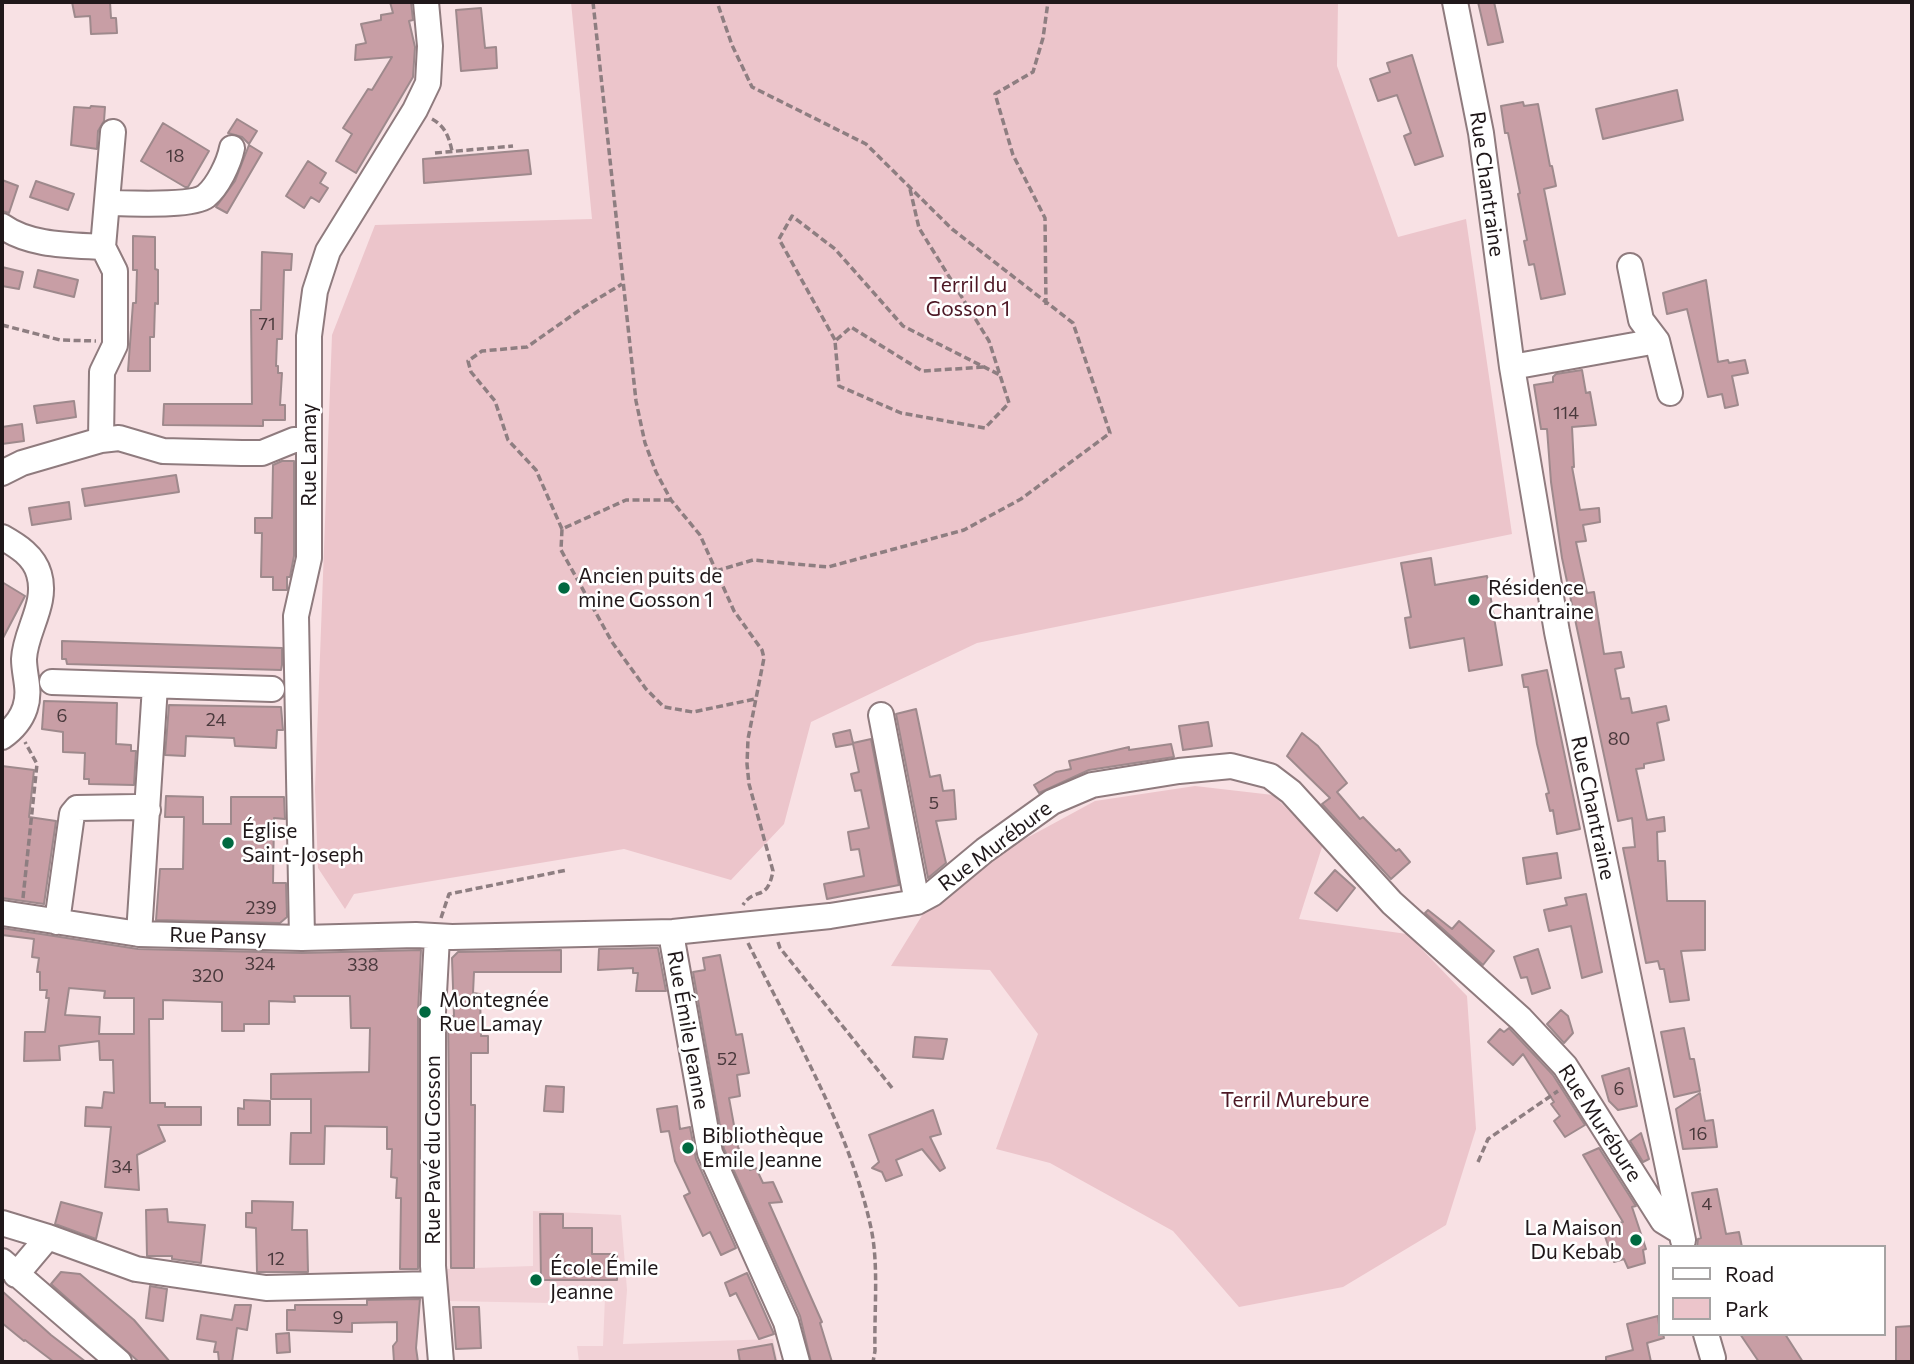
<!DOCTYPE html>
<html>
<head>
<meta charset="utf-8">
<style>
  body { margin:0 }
  #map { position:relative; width:1914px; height:1364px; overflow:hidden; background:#f8e1e4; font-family:Commissioner,sans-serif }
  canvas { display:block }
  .frame { position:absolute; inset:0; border:4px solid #20181a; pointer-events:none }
  .legend { position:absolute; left:1658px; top:1245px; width:228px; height:91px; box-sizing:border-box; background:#fff; border:2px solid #a6a3a3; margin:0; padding:9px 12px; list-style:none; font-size:21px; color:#20181a }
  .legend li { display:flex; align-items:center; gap:14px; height:35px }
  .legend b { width:35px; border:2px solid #a6a3a3 }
</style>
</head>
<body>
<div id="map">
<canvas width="1914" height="1364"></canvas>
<div class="frame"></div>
<ul class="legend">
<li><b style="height:9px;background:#fff"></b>Road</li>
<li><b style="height:19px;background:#ecc5cb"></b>Park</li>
</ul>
</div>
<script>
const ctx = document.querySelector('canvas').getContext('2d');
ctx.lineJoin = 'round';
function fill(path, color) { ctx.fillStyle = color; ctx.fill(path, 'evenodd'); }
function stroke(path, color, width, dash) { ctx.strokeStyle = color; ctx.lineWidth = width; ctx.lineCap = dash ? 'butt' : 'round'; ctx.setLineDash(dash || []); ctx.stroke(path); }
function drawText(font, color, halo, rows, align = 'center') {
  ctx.font = font + ' Commissioner,sans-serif'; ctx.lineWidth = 5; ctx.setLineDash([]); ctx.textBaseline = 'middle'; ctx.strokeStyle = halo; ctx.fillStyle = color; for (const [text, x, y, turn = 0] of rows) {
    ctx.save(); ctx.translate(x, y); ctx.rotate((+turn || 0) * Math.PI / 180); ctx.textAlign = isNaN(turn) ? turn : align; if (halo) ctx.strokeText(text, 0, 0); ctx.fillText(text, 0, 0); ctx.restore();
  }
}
fill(new Path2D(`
  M533 1211 621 1215 627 1290 623 1344 773 1339 778 1362H579L577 1346H603L605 1297 552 1303 446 1301V1269L533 1266Z`), '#f1d1d6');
fill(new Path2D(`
  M571 2H1338L1337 66 1398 237 1466 219 1512 534 977 643 811 722 784 824 731 880 624 849 354 894 345 909 318 868 315 789 332 335 375 225 592 219Z
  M1195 786 1273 795 1323 844 1299 919 1407 934 1467 996 1476 1129 1446 1225 1343 1287 1239 1307 1173 1231 1050 1163 996 1149 1038 1034 990 970 891 966 926 909 988 859 1095 801Z`), '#ecc5cb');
const building = new Path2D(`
  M72 2H110L111 18H116L117 33 91 34 90 16 75 17Z
  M390 2H411L413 20 409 21 415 47 413 77 356 173 336 161 352 134 343 128 368 89 372 90 392 57 355 60 356 45 366 43 361 24 381 20V15L393 13Z
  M1478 2H1494L1503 42 1488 45Z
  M481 8 485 48 496 47 497 68 461 71 456 10Z
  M1412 55 1443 156 1415 165 1404 136 1411 133 1397 95 1378 101 1370 79 1390 72 1387 63Z
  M1677 90 1683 120 1603 139 1596 109Z
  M1523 102 1524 106 1538 104 1550 166H1552L1556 186 1544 189 1565 294 1541 299 1534 264 1529 265 1524 241 1527 240 1518 194 1520 193 1508 133H1505L1501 106Z
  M91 106 105 107 104 121 98 131 97 149 71 145 74 107 90 108Z
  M237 119 257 131 249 144 242 137 228 133Z
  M163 123 209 151 188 187H185L141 161Z
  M249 145 262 153 227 213 216 207 235 181Z
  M528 150 531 174 424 183 423 159Z
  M308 161 326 173 320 183 328 188 319 202 311 197 304 208 286 196Z
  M2 180 18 186 9 213 2 211Z
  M36 181 74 194 68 210 30 197Z
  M133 236 155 237V269L158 270V304L155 303 154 337H150V371H128L133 303H136L137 270H133Z
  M262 252 292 254 291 270H284L282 339H277L276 366H278V373H282L280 405H285V420H263V426L163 425 164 404H252L251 310H261Z
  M2 267 23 272 19 289 2 286Z
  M38 270 78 280 74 297 34 287Z
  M1706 280 1718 362 1728 360 1729 363 1745 360 1748 373 1732 376 1738 405 1725 408 1722 394 1708 397 1687 309 1667 314 1663 293Z
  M1582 370 1586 393 1590 392 1596 425 1572 427 1574 467H1572L1580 510 1599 508 1600 522 1583 525 1586 541 1576 542 1587 593 1594 592 1604 654 1621 652 1624 667 1615 669 1621 699 1629 698 1632 713 1666 706 1669 720 1657 723 1664 760 1644 764V768L1636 769 1647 820 1664 817 1665 831 1657 832 1658 861H1665L1667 901H1705V950L1681 951 1689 1000 1670 1002 1664 969H1660L1658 961 1646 963 1623 848 1635 847 1632 818 1618 821 1562 558 1551 482 1547 429H1541L1534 385 1553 382V377L1556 374Z
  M74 401 76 417 37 423 34 406Z
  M22 424 24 441 2 444V427Z
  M282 461H294V556L290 577H287V590H273V577H261L262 533H255V518H272L273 465Z
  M176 475 179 492 85 506 82 489Z
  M69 502 71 519 32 525 29 508Z
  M1431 558 1435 585 1487 576 1502 665 1469 671 1464 638 1410 648 1405 618 1411 617 1401 563Z
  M2 582 25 596 2 640Z
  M62 641 282 648V665L281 670 67 664 66 659H62Z
  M1547 670 1580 829 1557 834 1553 810 1550 811 1546 794 1549 793 1537 744 1528 687H1524L1522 675Z
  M44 701 117 703 116 744 131 745V751H136L134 785 89 784V779H84L85 753 63 752V732L42 729Z
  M169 705 281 707 283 730H277L276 748 235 746 234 738 186 736 185 756 165 755Z
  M916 709 930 777 940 775 943 791 954 790 956 819 936 821 946 863 928 878 896 714Z
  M1208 722 1212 746 1183 750 1179 726Z
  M850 730 853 743 871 739 899 885 827 899 824 884 864 876 859 849 851 850 848 832 869 828 861 790 855 791 851 774 859 772 853 744 836 747 833 734Z
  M1302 733 1318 746 1347 783 1337 792 1360 819 1363 817 1396 851 1399 849 1410 862 1391 879 1322 804 1330 798 1287 756Z
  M1171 744 1174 757 1089 770 1039 793 1034 785 1056 772 1071 769 1069 761 1129 747V750Z
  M2 766 34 770 29 817 56 821 44 904 2 898Z
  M166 796 203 797V824H231V797H284L285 819 274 818 273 883H286L287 917 280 923 156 920 160 869H183L184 817H165Z
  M1557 853 1561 878 1527 884 1523 858Z
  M1335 870 1355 888 1337 911 1315 893Z
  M1586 894 1602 972 1582 978 1571 926 1549 931 1544 910 1567 905 1565 898Z
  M1428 910 1452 929 1459 921 1494 951 1483 965 1425 913Z
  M2 928 138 949 302 953 421 950 418 1012V1269H400L401 1198H396L397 1178 391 1177 392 1149H387V1127L325 1126 324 1164H290L291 1133H311V1099H271V1074L369 1072 370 1028H351L350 996H294L295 1002 269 1001V1024H244V1031H222V1002L163 1000V1019H149L150 1103H165V1107H201V1125H158L165 1141 137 1155 139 1190 105 1187 111 1127 85 1126 86 1107 102 1108 104 1092 114 1093 113 1060H100L99 1041 59 1046 60 1060 24 1061 25 1032H45L49 998H46L47 990H40V972H37L39 958 32 957 34 939 2 935ZM69 988 105 991 104 998H134V1034H99L100 1017 65 1015Z
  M653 948H658L666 991H636L638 973H633V968L598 970 599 949Z
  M1538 949 1550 988 1532 994 1527 977 1521 978 1514 957Z
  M561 950V972H474L473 993 480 994 481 1036H488V1053H471V1105H475L474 1268H451L448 1017 454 1016 452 958 458 952Z
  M720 955 736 1035 742 1034 749 1073 737 1075 740 1096 729 1098 738 1147 750 1170 756 1168 763 1183 773 1182 782 1202 769 1203 822 1322 820 1323 832 1362H811L800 1316 724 1149 693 972 705 970 703 958Z
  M1561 1010 1568 1016 1573 1033 1564 1043 1547 1024Z
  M1509 1028 1553 1075 1585 1125 1565 1137 1554 1121 1560 1116 1551 1104 1554 1102 1523 1054 1513 1065 1488 1042 1500 1029 1504 1032Z
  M1684 1028 1690 1059H1694L1700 1091 1674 1097 1661 1032Z
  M915 1037 947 1039 943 1059 913 1057Z
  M1629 1068 1637 1106 1618 1110 1609 1101 1602 1076Z
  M546 1086 564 1087 563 1112 544 1111Z
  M1700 1093 1705 1121 1713 1120 1717 1147 1683 1149 1676 1109Z
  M244 1100 270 1101V1125H238V1108L244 1109Z
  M677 1106 680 1129 690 1127 696 1159 736 1248 721 1255 710 1232 703 1236 684 1196 690 1193 675 1161 669 1131 661 1132 657 1109Z
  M933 1110 941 1134 930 1137 945 1168 940 1171 922 1149 896 1160 902 1175 886 1181 882 1172 872 1168 879 1162 869 1135Z
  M1641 1133 1649 1159 1643 1162 1630 1141Z
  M1599 1148 1636 1206 1632 1207 1646 1249 1643 1250 1645 1263 1628 1268 1624 1259 1614 1262 1602 1228 1623 1222 1583 1155Z
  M1717 1189 1726 1234 1739 1232 1742 1247H1697L1698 1239 1701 1238 1692 1193Z
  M252 1201 293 1202 292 1230H307L308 1272H257L256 1228 246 1227V1213H252Z
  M61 1202 102 1213 96 1239 55 1224Z
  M167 1209 168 1222 205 1225 201 1263 172 1259V1256H147L146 1210Z
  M540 1214H563V1228H592V1254H617V1280H541Z
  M61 1272 80 1274 134 1320 170 1362H139L51 1284Z
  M747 1273 774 1334 759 1339 736 1293 730 1296 725 1283Z
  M150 1286 167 1289 163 1321 146 1318Z
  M2 1291 51 1335 86 1362H54L25 1340 24 1341 2 1323Z
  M420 1299 416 1348 418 1362H394L393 1346 397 1341V1322L352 1323V1332L287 1330V1310H295V1305H367V1300Z
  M235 1305H251L247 1330 237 1328 232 1362H219L218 1352H214L216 1342 197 1339 201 1315 232 1320Z
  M453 1307H479L481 1348 456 1349Z
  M1658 1316 1660 1334H1663L1664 1338 1647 1343 1651 1362H1606V1357L1633 1350 1627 1324Z
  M1912 1326V1362H1896V1327Z
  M289 1333 290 1352 277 1353 276 1334Z
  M1740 1334H1785L1803 1362H1759Z
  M772 1344 776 1362H740L738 1350Z`);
fill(building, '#c89ea5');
stroke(building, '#9e898c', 2);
const minor = new Path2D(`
  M1455 2 1481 133 1512 367 1557 632 1683 1240
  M107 203C127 203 192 207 206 196 218 186 229 163 232 148
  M2 226C30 246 70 245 103 247
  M1630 266 1641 320 1657 341
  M1512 367 1657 341 1670 393
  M101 440 102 372 115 345V271L103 247 113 132
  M2 473 22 463 101 440 119 438 163 451 242 453H262L294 440H309
  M2 537C18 546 34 556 39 574 48 604 25 631 24 659 24 676 31 690 25 708 21 720 12 730 2 737
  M52 682 272 689
  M881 715 917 902
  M2 913 139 934 302 938 416 935 452 937 673 932 830 916 917 902 932 894 985 850 1052 802 1092 785 1179 771 1231 766 1270 776 1291 792 1392 903 1521 1019 1565 1066 1663 1221 1681 1232
  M57 922 72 814 77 808 135 807 148 810
  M673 932V945L710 1153 786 1322 797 1362
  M139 934 155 686
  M437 937 433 1012V1266L441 1362
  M302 938 296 616 309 558V336L315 291 328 251 415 110 428 83 430 46 426 2
  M2 1223 48 1237 136 1269 266 1288 434 1284
  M2 1261 119 1362
  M16 1275 48 1237
  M1706 1334 1713 1358`);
stroke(minor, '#8f7b7e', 28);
stroke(new Path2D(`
  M593 2 636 401 645 443 656 472 671 500 700 535 734 611 762 650 764 658 748 739 747 764 749 784 773 871C767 903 755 886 743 905
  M432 119C445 126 449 137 452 151
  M435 153 513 146
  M910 189 919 228 989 341 1009 403 985 428 901 413 839 386 835 341 851 327 922 371 985 367
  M1046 305 1045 218 1013 155 995 94 1033 72 1043 38 1048 2
  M2 325 60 340 96 341
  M835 340 779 239 792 216 835 249 903 326 1000 375
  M671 500H626L562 529 561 550 612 642 646 689 664 707 693 712 755 699
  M562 529 536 470 508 440 495 401 471 372 468 361 482 351 527 347 584 307 622 284
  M716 571 753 560 828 567 964 530 1021 499 1110 433 1073 323 952 229 866 144 752 87 732 45 717 2
  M23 898 37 764 25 742
  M441 918 449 894 567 870
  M778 942 780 948 893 1089
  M748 943C792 1032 850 1130 871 1228 879 1265 874 1312 875 1351L873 1362
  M1478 1162 1488 1139 1558 1091`), '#8e7e81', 3.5, [7, 3.5]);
stroke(minor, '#fff', 24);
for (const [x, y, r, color] of [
  [564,588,7,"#006940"],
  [1474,600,7,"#006940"],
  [228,843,7,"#006940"],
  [425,1012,7,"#006940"],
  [688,1148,7,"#006940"],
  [1636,1240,7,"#006940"],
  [536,1280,7,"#006940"]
]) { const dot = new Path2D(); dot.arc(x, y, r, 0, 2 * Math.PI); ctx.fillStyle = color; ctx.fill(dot); stroke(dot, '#fff', 2.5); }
drawText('18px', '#4a3a3d', null, [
  ["18",175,156],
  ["71",267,324],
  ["114",1566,413],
  ["6",62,716],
  ["24",216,720],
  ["80",1619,739],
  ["5",934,803],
  ["239",261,908],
  ["324",260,964],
  ["338",363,965],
  ["320",208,976],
  ["52",727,1059],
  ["6",1619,1089],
  ["16",1698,1134],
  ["34",122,1167],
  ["4",1707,1204],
  ["12",276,1259],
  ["9",338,1318]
]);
drawText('21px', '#20181a', '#fff', [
  ["Rue Chantraine",1487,184,82],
  ["Rue Lamay",309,455,-90],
  ["Rue Chantraine",1593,808,78],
  ["Rue Murébure",995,846,-37],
  ["Rue Pansy",218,936,1],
  ["Rue Émile Jeanne",688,1030,80],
  ["Rue Murébure",1600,1123,57],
  ["Rue Pavé du Gosson",433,1150,-90]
]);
drawText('21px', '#4d1825', '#fff', [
  ["Terril du",968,285],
  ["Gosson 1",968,309],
  ["Terril Murebure",1295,1100]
]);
drawText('21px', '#20181a', '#fff', [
  ["Ancien puits de",578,576],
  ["mine Gosson 1",578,600],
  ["Résidence",1488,588],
  ["Chantraine",1488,612],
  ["Église",242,831],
  ["Saint-Joseph",242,855],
  ["Montegnée",439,1000],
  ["Rue Lamay",439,1024],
  ["Bibliothèque",702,1136],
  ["Emile Jeanne",702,1160],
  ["La Maison",1622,1228,"right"],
  ["Du Kebab",1622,1252,"right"],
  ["École Émile",550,1268],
  ["Jeanne",550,1292]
], 'left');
</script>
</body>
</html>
